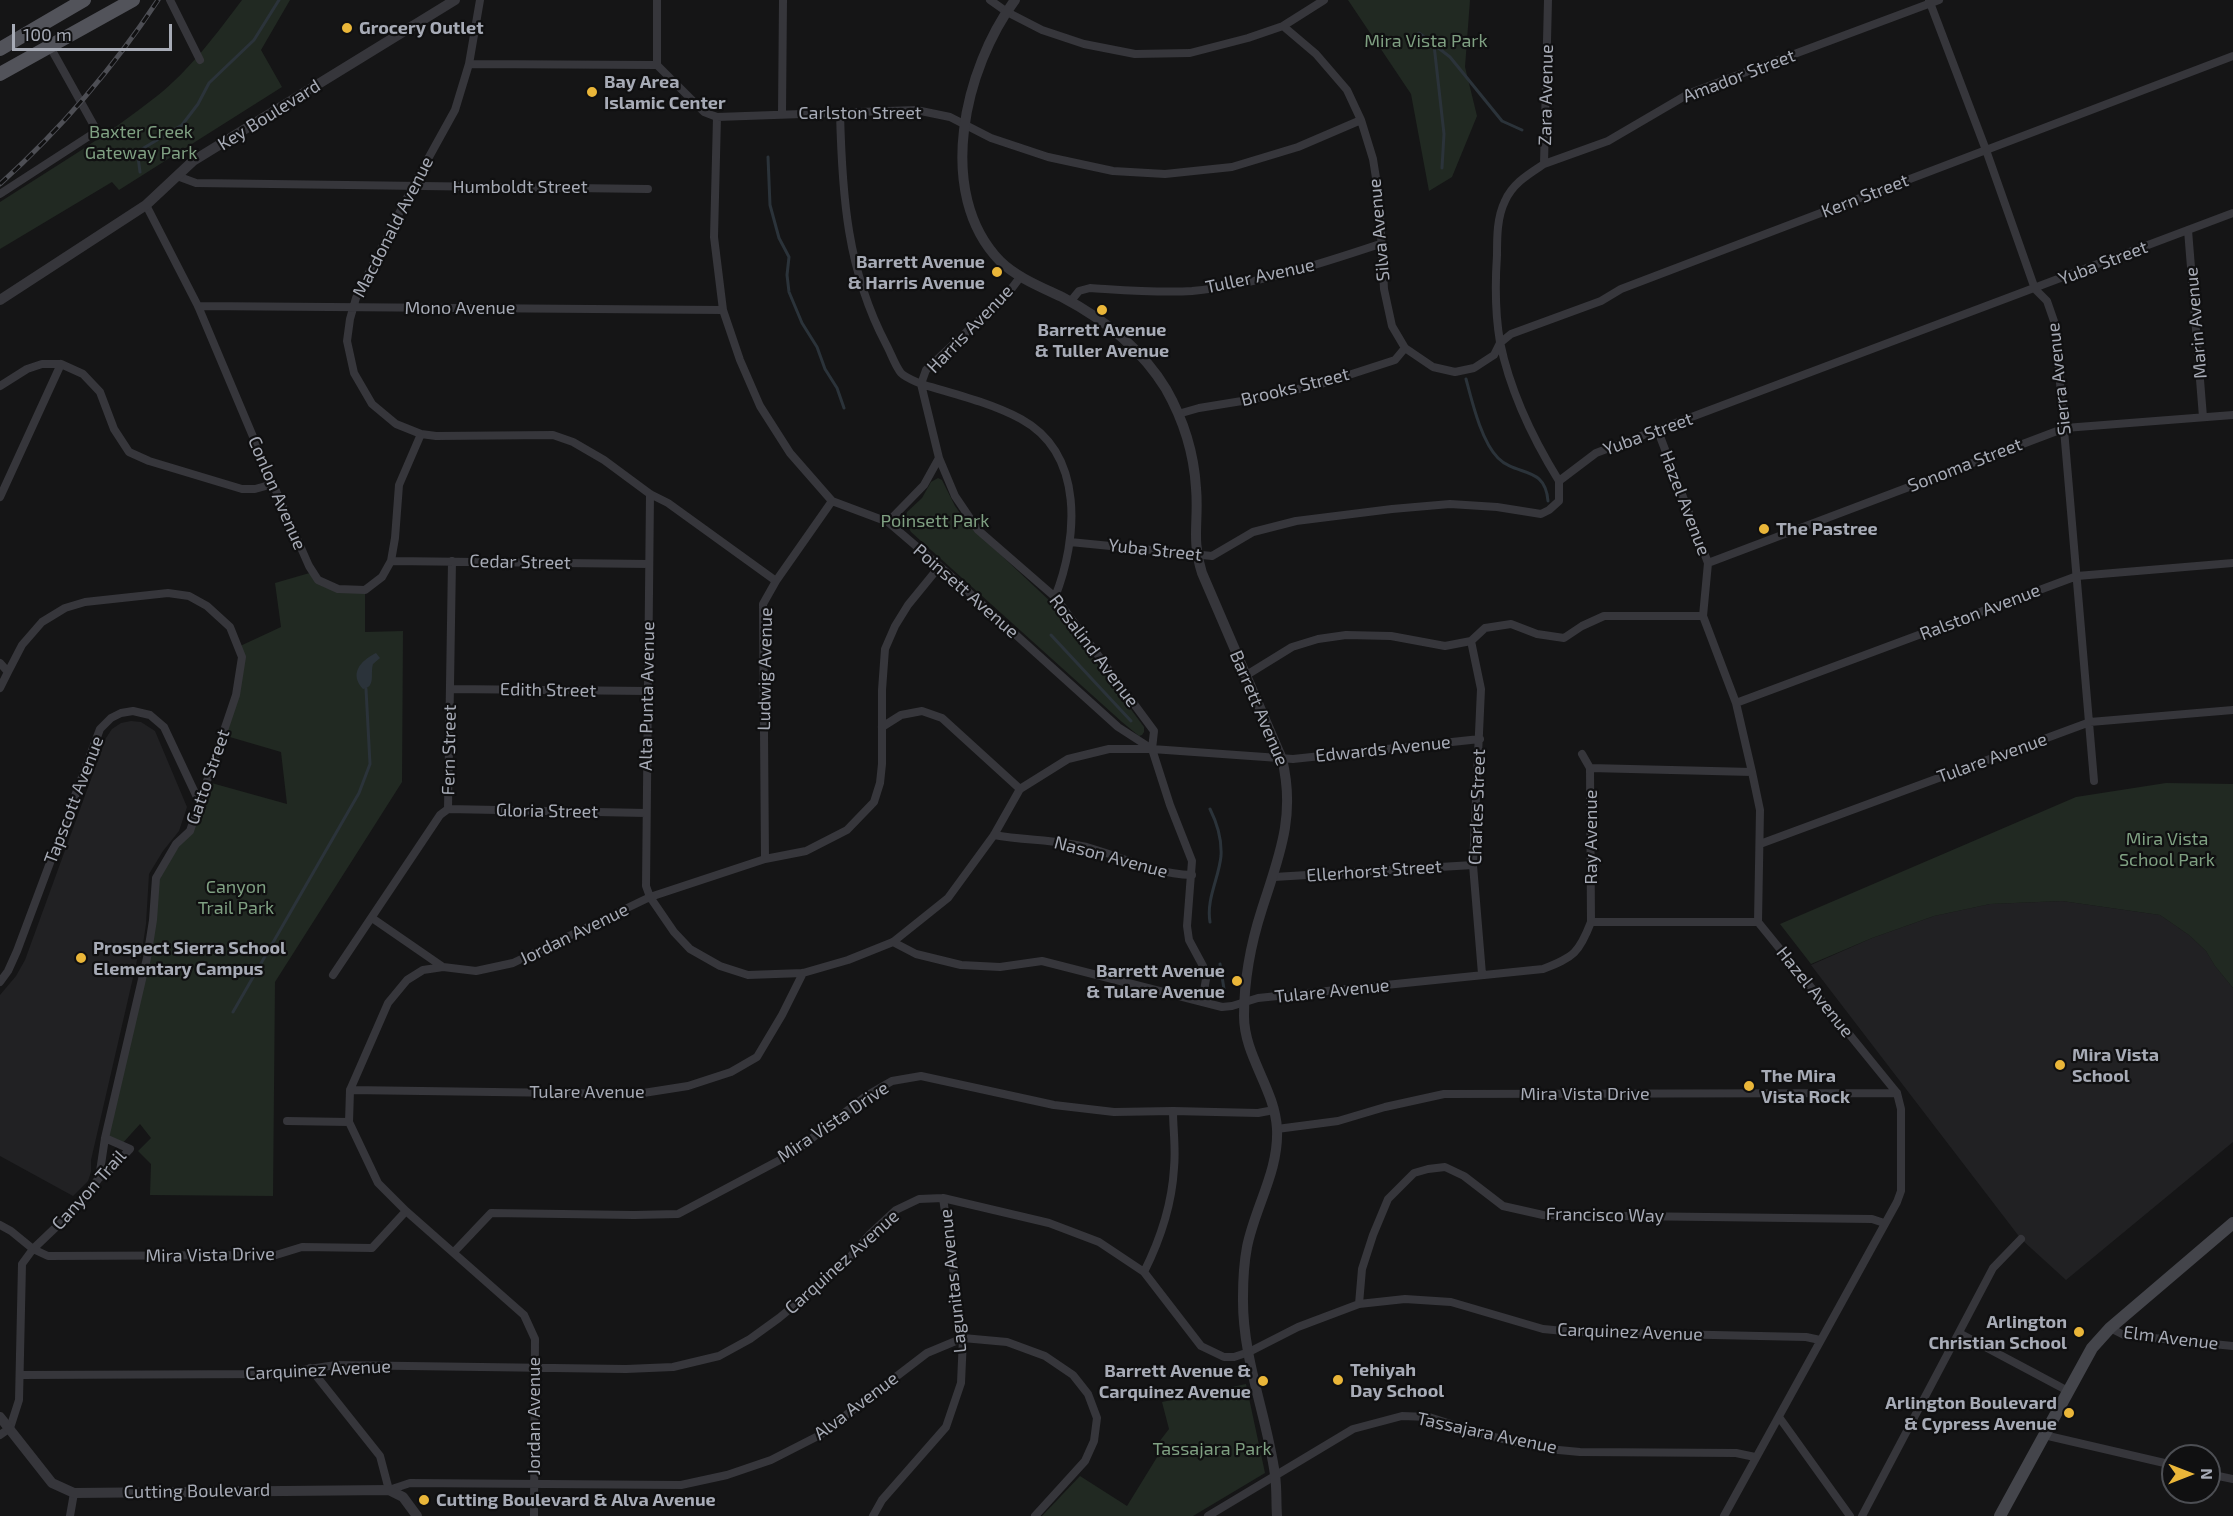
<!DOCTYPE html>
<html>
<head>
<meta charset="utf-8">
<style>
  body { margin:0 }
  #map { position:relative; width:2233px; height:1516px; overflow:hidden; background:#151516; font-family:"Exo 2",sans-serif }
  canvas { display:block }
  .north { position:absolute; left:2161px; top:1444px; width:60px; height:60px; box-sizing:border-box; background:#101011; border:2px solid #4c4e53; border-radius:50%; rotate:90deg; font-size:16px; font-weight:700; line-height:24px; text-align:center; color:#a7abb6 }
  .north::after { content:''; display:block; margin:auto; width:21px; height:27px; background:#eab639; clip-path:polygon(50% 0,100% 100%,50% 72%,0 100%) }
  .scale { position:absolute; left:12px; top:24px; width:160px; height:27px; box-sizing:border-box; border:3px solid #a7abb6; border-top:0; padding-left:8px; font-size:18px; line-height:21px; white-space:nowrap; color:#a7abb6; -webkit-text-stroke:4px #101011; paint-order:stroke }
</style>
</head>
<body>
<div id="map">
<canvas width="2233" height="1516"></canvas>
<div class="north">N</div>
<div class="scale">100 m</div>
</div>
<script>
const ctx = document.querySelector('canvas').getContext('2d');
ctx.lineJoin = 'round';
function fill(path, color) { ctx.fillStyle = color; ctx.fill(path, 'evenodd'); }
function stroke(path, color, width, dash) { ctx.strokeStyle = color; ctx.lineWidth = width; ctx.lineCap = dash ? 'butt' : 'round'; ctx.setLineDash(dash || []); ctx.stroke(path); }
function drawText(font, color, halo, rows, align = 'center') {
  ctx.font = font + ' "Exo 2",sans-serif'; ctx.lineWidth = 4.5; ctx.setLineDash([]); ctx.textBaseline = 'middle'; ctx.strokeStyle = halo; ctx.fillStyle = color; for (const [text, x, y, turn = 0] of rows) {
    ctx.save(); ctx.translate(x, y); ctx.rotate((+turn || 0) * Math.PI / 180); ctx.textAlign = isNaN(turn) ? turn : align; if (halo) ctx.strokeText(text, 0, 0); ctx.fillText(text, 0, 0); ctx.restore();
  }
}
fill(new Path2D(`
  M131 721 141 722 155 731 187 807 179 831 163 851 149 874 146 924 141 957 138 956 91 1160V1172L88 1181 73 1196 0 1156V995L16 976 25 960 106 738 112 729 121 723Z
  M2062 901 2160 915 2189 935 2206 951 2215 966 2233 988V1142L2066 1280 2021 1239 1811 965 1872 938 1934 916 1990 904Z`), '#212123');
fill(new Path2D(`
  M242 0H290L261 50 282 87 119 190 112 182 0 249V202C53 168 108 135 157 96 189 71 218 32 242 0Z
  M1348 0H1470L1465 67 1477 116 1452 177 1429 191 1411 94Z
  M938 478 942 480 955 506 968 524 1052 603 1144 727V732L1142 735 1139 736 1122 722 911 532 905 521 907 512 922 498 931 482Z
  M313 572 338 589 365 590V632L403 631 402 782 275 982 273 1196 150 1195 151 1164 138 1151 151 1138 140 1124 121 1145 105 1138 146 966 156 878 190 831 208 782 287 804 281 752 223 735 242 658 238 647 281 627 275 583Z
  M2166 783 2233 784V988L2215 966 2206 951 2189 935 2160 915 2062 901 1990 904 1934 916 1872 938 1811 964 1780 924 2076 797Z
  M1246 1384 1265 1473 1193 1516H1042L1080 1476 1127 1506 1159 1454V1442L1169 1429 1162 1402Z`), '#212922');
fill(new Path2D(`
  M376 653 380 658 373 664C370 674 376 687 363 689 349 674 360 661 376 653Z`), '#2b333a');
stroke(new Path2D(`
  M1419 33 1450 57 1502 121 1522 130
  M1434 45 1444 134 1442 168
  M768 157 770 205 779 238 789 257 787 275 789 292 802 323 817 347 825 369 837 388 844 408
  M140 172 138 157 142 149 182 125 198 104 209 83 254 40 279 0
  M1466 379C1472 401 1481 441 1498 458 1517 477 1545 465 1548 501
  M1051 635 1131 721
  M1210 922C1206 899 1219 878 1221 856 1222 839 1217 823 1210 809
  M1220 964 1224 989
  M233 1012 359 793 370 764 366 689`), '#2b333a', 3);
stroke(new Path2D(`
  M170 0 200 60
  M480 0 469 64 455 110 413 186 356 298 350 319 347 341 354 373 372 404 396 424 421 434 436 436 553 435 573 442 604 460 650 494 668 503 776 581
  M990 0 1007 12 1042 30 1084 44 1135 54 1190 53 1248 38 1283 26 1324 0
  M1548 0 1544 164C1529 174 1513 183 1505 201 1497 217 1497 237 1497 255 1495 284 1495 313 1500 342 1510 391 1533 439 1559 481
  M1929 0 1986 150 2035 289 2047 301 2055 324 2094 781
  M1283 26 1316 54 1347 90 1361 120 1373 159 1379 197 1384 289 1392 326 1405 348 1433 367 1455 372 1474 368 1494 355 1500 343 1511 334 1601 301 1621 289 2233 56
  M469 64 657 65 704 112 717 117 916 110 950 117 991 138 1048 157 1113 171 1165 174 1232 167 1298 147 1361 120
  M657 65V0
  M840 112C842 195 847 270 886 344 891 353 895 366 901 373 906 378 915 381 921 384L939 458 955 496 978 530 1055 597 1154 731 1152 749
  M782 113 783 0
  M717 117 714 237 723 310 740 360 760 406 790 453 832 501 888 522 944 570 1118 727 1152 749 1170 805 1192 861 1187 926 1189 940 1203 966 1206 979 1202 1002
  M1544 164 1608 141 1690 93 1939 0
  M177 176 196 183 648 189
  M0 194 97 131 39 27
  M146 205 198 306 273 484 309 566 318 580 338 589 365 590 382 577 391 561 395 538 399 485 421 434
  M2188 230 2203 417
  M1021 276 1009 292 926 370 921 384C955 394 991 403 1021 419 1085 454 1078 539 1055 597
  M1070 302 1079 291 1090 288C1123 290 1158 293 1192 291 1255 285 1320 264 1380 244
  M198 306 723 310
  M0 386 27 369 42 364H61L83 374 100 392 114 429 129 452 149 461 242 489H255L273 484
  M1178 414 1199 408 1248 400 1321 384 1395 360 1405 348
  M1658 431 1708 563 1703 616 1736 703 1752 772 1760 810 1758 922 1897 1093 1901 1109V1191L1897 1202 1724 1516
  M650 494 646 886 650 897 674 932 690 949 720 966 748 975 803 973 848 960 893 942 948 898 994 835 1020 789 1068 759 1109 749H1152L1293 759 1480 739
  M0 497 61 364
  M888 522 924 485 939 458
  M1070 542 1212 556 1253 532 1296 521 1392 509 1450 504 1497 507 1541 514 1549 510 1559 501V481L1596 453 2233 213
  M391 561 649 564
  M1708 563 2065 428 2233 415
  M1471 641 1481 689 1473 865 1482 974
  M0 663 8 672 0 688
  M8 672 22 645 42 622 65 608 85 602 168 593 189 596 207 606 230 627 242 657 236 695 190 831 176 844 156 878 153 920 147 958 105 1138 99 1178
  M1245 676 1292 647 1318 639 1346 635 1391 636 1445 646 1471 641 1485 628 1511 624 1537 634 1564 638 1582 626 1604 616H1703
  M450 689 647 691
  M1736 703 2077 576 2233 563
  M882 727 901 715 922 711 942 718 1020 789
  M1582 754 1590 768 1591 922
  M1590 768 1752 772
  M448 809 646 813
  M994 835C1026 841 1059 839 1090 848 1128 859 1152 873 1192 875
  M1760 844 2090 722 2233 710
  M765 859 763 604 776 581 832 501
  M1274 877 1473 865
  M372 918 443 967
  M893 942 916 954 961 965 1000 967 1042 961 1222 1007 1232 1006 1258 998 1543 969C1574 957 1579 953 1591 922H1758
  M333 975 440 815 448 809 452 561
  M0 982 8 971 17 951 100 729 111 718 121 713 133 711 150 715 164 727 196 795 202 800
  M350 1090 637 1094 688 1086 731 1072 757 1057 782 1015 803 973
  M287 1121 349 1122
  M1277 1129 1338 1121 1385 1107 1444 1094 1897 1093
  M105 1138 130 1149 111 1169 99 1178 76 1208 33 1249 48 1256 276 1255 302 1247 372 1248 406 1211
  M0 1225 11 1231 33 1249 22 1264 19 1400 10 1428 0 1435
  M454 1252 491 1213 634 1215 678 1214 793 1153 866 1096 892 1081 921 1076 1054 1105 1114 1112 1173 1111 1258 1113 1274 1110
  M1144 1272C1160 1240 1172 1204 1174 1168 1176 1149 1173 1129 1173 1111
  M1359 1304 1362 1269 1373 1235 1388 1199 1414 1173 1428 1169 1445 1167 1464 1176 1503 1206 1543 1215 1872 1219 1884 1223
  M2110 1328 2124 1335 2233 1346
  M1959 1333 2068 1391
  M310 1368 380 1456 389 1490 410 1483 681 1485 727 1475 771 1460 820 1435 927 1353 963 1338 1007 1342 1045 1356 1073 1375 1088 1394 1097 1418 1094 1441 1085 1461 1035 1516
  M20 1375 275 1374 336 1365 626 1369 673 1367 719 1356 750 1339 779 1318 843 1265 869 1235 896 1210 919 1199 943 1198 1049 1223 1099 1242 1144 1272 1201 1346 1224 1357H1234L1249 1352 1298 1327 1359 1304 1405 1299 1451 1302 1543 1329 1575 1332 1806 1337 1820 1340
  M1779 1417 1850 1516
  M2044 1435 2173 1465
  M2209 1474 2233 1479
  M70 1516 74 1493
  M534 1516 535 1339 524 1315 406 1211 378 1183 349 1122 350 1090 388 1003 407 980 423 970 443 967 476 971 513 963 650 897 765 859 806 851 847 830 874 802 880 783 882 764V690L885 649 895 626 908 605 939 567
  M873 1516 882 1500 946 1427 961 1383 963 1338 943 1198
  M1208 1516 1353 1429 1402 1416 1429 1417 1485 1435 1548 1449 1580 1452 1736 1453 1755 1457
  M1862 1516 1993 1268 2021 1239`), '#36363b', 8);
stroke(new Path2D(`
  M1015 0C965 67 934 193 1000 261 1016 277 1041 287 1062 297 1104 319 1141 348 1166 389 1183 419 1194 454 1196 488 1199 521 1191 539 1202 573L1282 759C1296 816 1279 856 1262 909 1251 943 1244 980 1244 1016 1244 1056 1275 1089 1277 1129 1279 1171 1255 1207 1247 1247 1244 1263 1243 1281 1243 1297 1242 1358 1267 1416 1275 1475 1277 1489 1276 1503 1277 1516
  M0 300 146 205 193 161 455 0
  M0 1417 52 1483 74 1493 389 1490 403 1497 417 1516`), '#36363b', 10);
stroke(new Path2D(`
  M2000 1516 2092 1348 2110 1328 2233 1223`), '#44454b', 12);
stroke(new Path2D(`
  M0 49 84 0
  M0 74 133 0`), '#52535a', 14);
const rail = new Path2D(`
  M0 184C60 130 114 67 158 0`);
stroke(rail, '#4d4e54', 5);
stroke(rail, '#101011', 3, [9]);
for (const [x, y, r, color] of [
  [347,28,6,"#eab639"],
  [592,92,6,"#eab639"],
  [997,272,6,"#eab639"],
  [1102,310,6,"#eab639"],
  [1764,529,6,"#eab639"],
  [81,958,6,"#eab639"],
  [1237,981,6,"#eab639"],
  [2060,1065,6,"#eab639"],
  [1749,1086,6,"#eab639"],
  [2079,1332,6,"#eab639"],
  [1338,1380,6,"#eab639"],
  [1263,1381,6,"#eab639"],
  [2069,1413,6,"#eab639"],
  [424,1500,6,"#eab639"]
]) { const dot = new Path2D(); dot.arc(x, y, r, 0, 2 * Math.PI); ctx.fillStyle = color; ctx.fill(dot); stroke(dot, '#101011', 2); }
drawText('bold 18px', '#a7abb6', '#101011', [
  ["Grocery Outlet",359,28],
  ["Bay Area",604,82],
  ["Islamic Center",604,103],
  ["Barrett Avenue",985,262,"right"],
  ["& Harris Avenue",985,283,"right"],
  ["Barrett Avenue",1102,330,"center"],
  ["& Tuller Avenue",1102,351,"center"],
  ["The Pastree",1776,529],
  ["Prospect Sierra School",93,948],
  ["Elementary Campus",93,969],
  ["Barrett Avenue",1225,971,"right"],
  ["& Tulare Avenue",1225,992,"right"],
  ["Mira Vista",2072,1055],
  ["School",2072,1076],
  ["The Mira",1761,1076],
  ["Vista Rock",1761,1097],
  ["Arlington",2067,1322,"right"],
  ["Christian School",2067,1343,"right"],
  ["Tehiyah",1350,1370],
  ["Day School",1350,1391],
  ["Barrett Avenue &",1251,1371,"right"],
  ["Carquinez Avenue",1251,1392,"right"],
  ["Arlington Boulevard",2057,1403,"right"],
  ["& Cypress Avenue",2057,1424,"right"],
  ["Cutting Boulevard & Alva Avenue",436,1500]
], 'left');
drawText('18px', '#7fa082', '#101011', [
  ["Mira Vista Park",1426,41],
  ["Baxter Creek",141,132],
  ["Gateway Park",141,153],
  ["Poinsett Park",935,521],
  ["Mira Vista",2167,839],
  ["School Park",2167,860],
  ["Canyon",236,887],
  ["Trail Park",236,908],
  ["Tassajara Park",1212,1449]
]);
drawText('18px', '#a7abb6', '#101011', [
  ["Amador Street",1739,76,-21],
  ["Zara Avenue",1546,95,-89],
  ["Carlston Street",860,113],
  ["Key Boulevard",269,115,-32],
  ["Humboldt Street",520,187],
  ["Kern Street",1865,196,-21],
  ["Macdonald Avenue",393,227,-63],
  ["Silva Avenue",1379,230,-95],
  ["Yuba Street",2103,263,-21],
  ["Tuller Avenue",1260,276,-12],
  ["Mono Avenue",460,308],
  ["Marin Avenue",2196,323,-95],
  ["Harris Avenue",970,329,-46],
  ["Sierra Avenue",2059,379,-96],
  ["Brooks Street",1295,387,-14],
  ["Yuba Street",1648,434,-20],
  ["Sonoma Street",1965,465,-21],
  ["Conlon Avenue",277,493,67],
  ["Hazel Avenue",1685,503,69],
  ["Yuba Street",1155,550,6],
  ["Cedar Street",520,562,1],
  ["Poinsett Avenue",966,591,41],
  ["Ralston Avenue",1980,612,-21],
  ["Rosalind Avenue",1094,651,53],
  ["Ludwig Avenue",765,669,-89],
  ["Edith Street",548,690,1],
  ["Alta Punta Avenue",647,696,-89],
  ["Barrett Avenue",1259,708,67],
  ["Edwards Avenue",1383,749,-6],
  ["Fern Street",449,750,-89],
  ["Tulare Avenue",1992,758,-20],
  ["Gatto Street",208,777,-71],
  ["Tapscott Avenue",74,800,-69],
  ["Charles Street",1477,807,-88],
  ["Gloria Street",547,811,1],
  ["Ray Avenue",1591,837,-90],
  ["Nason Avenue",1111,857,15],
  ["Ellerhorst Street",1374,871,-4],
  ["Jordan Avenue",574,934,-26],
  ["Tulare Avenue",1332,991,-6],
  ["Hazel Avenue",1815,992,51],
  ["Tulare Avenue",587,1092],
  ["Mira Vista Drive",1585,1094],
  ["Mira Vista Drive",833,1122,-34],
  ["Canyon Trail",89,1190,-48],
  ["Francisco Way",1605,1215,1],
  ["Mira Vista Drive",210,1255,-1],
  ["Carquinez Avenue",842,1262,-42],
  ["Lagunitas Avenue",953,1281,-96],
  ["Carquinez Avenue",1630,1332,2],
  ["Elm Avenue",2171,1338,7],
  ["Carquinez Avenue",318,1370,-3],
  ["Alva Avenue",856,1406,-37],
  ["Jordan Avenue",534,1416,-90],
  ["Tassajara Avenue",1487,1433,12],
  ["Cutting Boulevard",197,1491,-1]
]);
</script>
</body>
</html>
